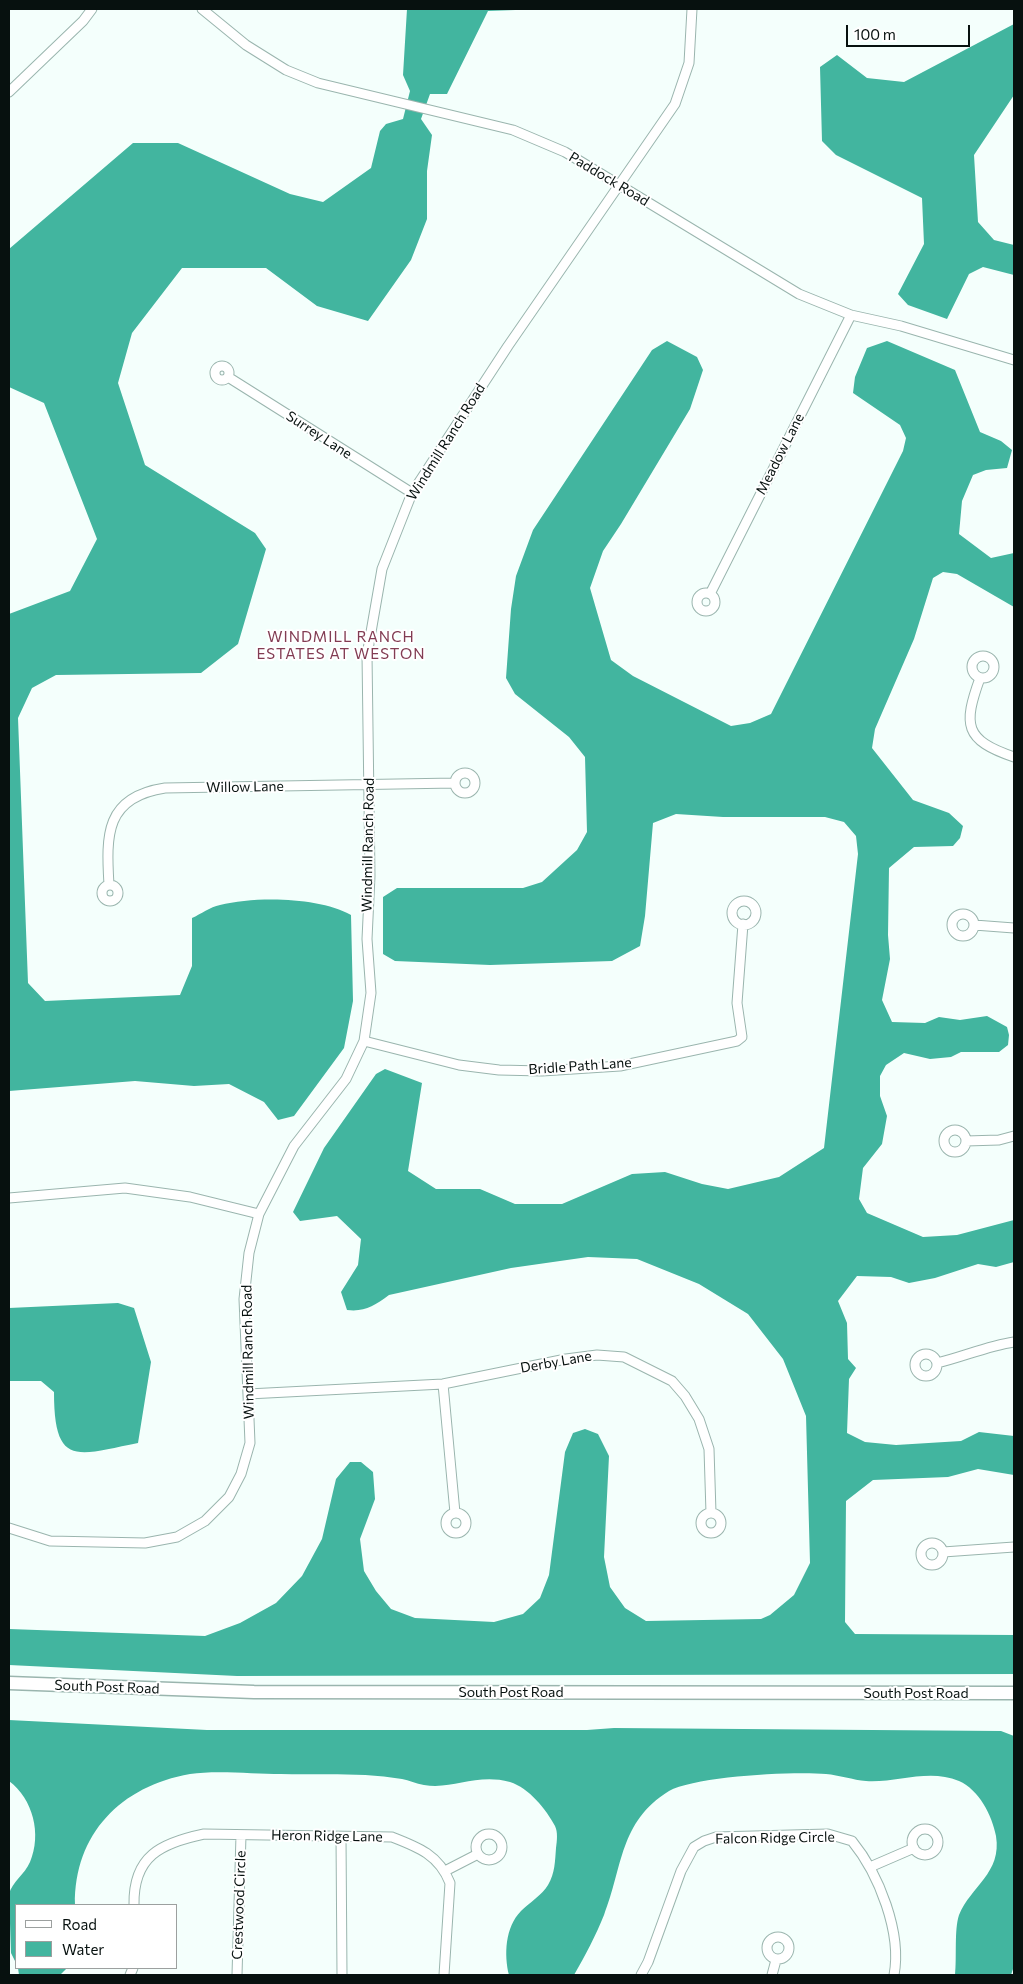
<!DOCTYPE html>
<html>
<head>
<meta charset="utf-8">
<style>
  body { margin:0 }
  #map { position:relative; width:1023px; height:1984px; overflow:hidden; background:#f4fffc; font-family:Commissioner,sans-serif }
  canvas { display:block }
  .frame { position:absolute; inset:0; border:10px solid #07110f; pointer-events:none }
  .legend { position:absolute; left:15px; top:1904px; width:162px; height:65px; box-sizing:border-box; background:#fff; border:1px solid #9ca09f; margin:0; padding:6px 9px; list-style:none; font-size:15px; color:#07110f }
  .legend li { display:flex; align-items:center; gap:10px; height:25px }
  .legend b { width:25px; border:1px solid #9ca09f }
  .scale { position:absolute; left:846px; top:25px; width:124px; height:22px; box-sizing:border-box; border:2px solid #07110f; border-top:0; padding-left:6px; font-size:15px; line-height:18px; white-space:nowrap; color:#07110f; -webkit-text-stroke:4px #fff; paint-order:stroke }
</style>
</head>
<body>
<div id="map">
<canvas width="1023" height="1984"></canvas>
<div class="frame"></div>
<ul class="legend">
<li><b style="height:6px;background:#fff"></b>Road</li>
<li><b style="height:14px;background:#42b59f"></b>Water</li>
</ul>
<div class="scale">100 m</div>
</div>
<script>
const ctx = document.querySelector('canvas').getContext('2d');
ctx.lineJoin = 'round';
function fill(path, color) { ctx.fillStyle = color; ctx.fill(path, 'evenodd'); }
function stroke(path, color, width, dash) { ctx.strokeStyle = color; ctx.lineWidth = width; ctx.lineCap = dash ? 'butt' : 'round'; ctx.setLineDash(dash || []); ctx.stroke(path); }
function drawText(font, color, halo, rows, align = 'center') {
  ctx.font = font + ' Commissioner,sans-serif'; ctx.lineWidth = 4; ctx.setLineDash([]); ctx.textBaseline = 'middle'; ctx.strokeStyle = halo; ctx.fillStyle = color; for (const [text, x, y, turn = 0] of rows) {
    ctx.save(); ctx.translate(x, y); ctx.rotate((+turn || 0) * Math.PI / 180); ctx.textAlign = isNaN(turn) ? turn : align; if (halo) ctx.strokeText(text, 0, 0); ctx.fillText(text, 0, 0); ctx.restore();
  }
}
fill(new Path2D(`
  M407 9H543L488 11 447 94H430L421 119 432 135 427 171V219L411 260 368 321 317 306 266 268H182L132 333 118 383 145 465 255 533 266 549 238 644 201 673 56 675 32 688 18 718 28 983 45 1001 180 995 192 966V918C201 914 210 907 220 905 256 896 319 897 351 915L353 1001 344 1048 294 1116 278 1120 264 1102 229 1084 194 1086 135 1081 9 1091V614L70 591 97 539 44 403 9 387V249L133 143H178L290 194 323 202 371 168 380 131 386 124 403 119 410 91 403 75Z
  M1014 24V95L974 155 978 222 994 240 1014 245V275L983 267 969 274 947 319 908 305 898 294 924 244 922 198 836 155 822 141 820 67 837 55 867 78 904 82Z
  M667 341 697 357 703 370 690 409 621 524 603 551 590 588 611 660 633 676 731 726 750 723 771 714 903 451 906 438 900 425 853 393 855 377 867 348 887 341 955 370 980 432 1001 441 1012 450 1007 468 986 470 973 475 962 501 959 534 991 558 1014 553V607L957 574 943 572 933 578 914 639 875 729 872 748 913 800 949 813 963 826 960 838 953 846 914 847 889 868 888 935 890 959 882 1000 892 1022 925 1023 939 1017 960 1020 987 1016 1007 1027 1009 1035 1008 1045 999 1052H961L951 1057 930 1059 904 1053 886 1065 880 1076V1096L887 1116 882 1144 863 1168 859 1199 867 1213 923 1237 957 1235 1014 1220V1262L996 1267 978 1264 935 1278 909 1283 891 1277 857 1276 838 1301 847 1323 848 1359 856 1368 849 1379 847 1433 865 1442 896 1445 961 1441 979 1432 1014 1436V1475L978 1469 948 1477 873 1480 846 1501 845 1622 855 1634 1014 1635V1674L237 1676 9 1665V1629L205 1636 240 1623 276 1603 302 1576 322 1539 336 1479 350 1462H361L373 1472 375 1499 360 1539 364 1571 376 1591 391 1609 415 1618 494 1622 523 1614 540 1598 549 1575 565 1452 573 1433 585 1429 598 1434 609 1456 604 1557 610 1587 625 1608 646 1621 761 1619 770 1615 794 1595 810 1563 806 1416 783 1359 748 1314 699 1284 637 1259 588 1257 511 1268 389 1295C374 1306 365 1312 347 1310L341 1292 358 1265 361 1239 337 1216 300 1221 293 1212 324 1148 376 1074 385 1069 422 1083 408 1171 436 1189H480L515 1204H562L632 1174 665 1172 702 1184 728 1189 779 1177 824 1148 858 854 856 836 844 822 825 817H723L676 814 653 823 645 916 640 946 612 961 490 965 395 961 383 954V897L397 888H523L542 882 577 850 587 832 585 757 569 737 515 694 506 678 511 609 516 576 533 530 652 350Z
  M118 1303 134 1308 151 1362 138 1443C77 1455 54 1468 54 1392L41 1381H9V1308Z
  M9 1720 207 1730H587L614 1728 1001 1731 1014 1736V1966L1011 1975H955C957 1958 954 1930 959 1915 971 1886 1002 1873 996 1836 992 1815 979 1790 959 1781 929 1768 897 1783 866 1781 853 1780 839 1775 826 1774 794 1771 695 1776 669 1791 619 1822 623 1867 604 1915 596 1935 585 1956 574 1975H509C504 1955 505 1927 521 1911 529 1903 542 1895 548 1885 555 1873 555 1861 556 1848 557 1841 558 1832 555 1826 546 1809 529 1788 510 1782 476 1773 453 1790 424 1785 416 1784 409 1780 402 1779 363 1772 321 1775 281 1774 254 1774 216 1770 190 1774 121 1786 74 1834 75 1905H16V1963L11 1953 9 1894C12 1882 25 1874 30 1862 42 1834 33 1799 9 1781Z
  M18 1968H67L60 1975H19Z`), '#42b59f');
const street = new Path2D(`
  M202 9 246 45 286 70 318 83 513 130 565 152 799 294 851 315 901 326 1014 360
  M9 92 83 21 92 9
  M215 373a7 7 0 1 1 14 0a7 7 0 1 1-14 0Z
  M228 377 412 493
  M697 602a9 9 0 1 1 18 0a9 9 0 1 1-18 0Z
  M710 594 851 315
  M972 667a11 11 0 1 1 22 0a11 11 0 1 1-22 0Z
  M980 678C963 725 964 740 1014 757
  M455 783a10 10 0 1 1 20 0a10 10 0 1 1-20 0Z
  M109 885C106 835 105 797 165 788L455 783
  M102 893a8 8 0 1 1 16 0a8 8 0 1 1-16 0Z
  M732 913a12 12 0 1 1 24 0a12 12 0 1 1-24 0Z
  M952 925a11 11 0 1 1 22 0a11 11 0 1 1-22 0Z
  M974 925 1014 928
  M364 1041 459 1065 499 1070 542 1071 620 1066 737 1041 742 1037 737 1003 743 924
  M944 1141a11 11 0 1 1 22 0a11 11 0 1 1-22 0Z
  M966 1141 999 1140 1014 1136
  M9 1198 125 1188 190 1197 259 1214
  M915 1365a11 11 0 1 1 22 0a11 11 0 1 1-22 0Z
  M937 1363C963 1357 987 1346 1014 1342
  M443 1384 455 1513
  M248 1394 443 1384 566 1359 597 1355 624 1357 672 1381 685 1396 699 1419 709 1449 711 1513
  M446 1523a10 10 0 1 1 20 0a10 10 0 1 1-20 0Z
  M701 1523a10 10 0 1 1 20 0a10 10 0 1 1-20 0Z
  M9 1528 50 1541 145 1543 177 1537 205 1521 229 1497 241 1474 250 1443 244 1299 249 1253 259 1214 294 1146 346 1079 364 1041 371 993 367 939 370 876 367 655 382 569 412 493 508 346 675 104 689 63 692 9
  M921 1554a11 11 0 1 1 22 0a11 11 0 1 1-22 0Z
  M943 1552 1014 1547
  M912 1842a13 13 0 1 1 26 0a13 13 0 1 1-26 0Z
  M476 1847a13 13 0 1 1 26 0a13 13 0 1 1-26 0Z
  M341 1837 342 1975
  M870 1867 914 1848
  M445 1871 478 1854
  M134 1905C133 1856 161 1843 204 1834L392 1837C418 1847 439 1855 450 1883L444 1975
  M767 1948a11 11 0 1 1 22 0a11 11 0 1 1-22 0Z
  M130 1975 133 1968
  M237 1975 241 1835
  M641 1975 648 1962 681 1871 694 1847 704 1841 716 1837 828 1834 852 1841C879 1874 902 1933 894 1975
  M772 1975 776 1960`);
const secondary = new Path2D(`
  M9 1683 254 1692 1014 1693`);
stroke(street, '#9ab5ae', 11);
stroke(secondary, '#9ab5ae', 15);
stroke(street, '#fff', 9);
stroke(secondary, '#fff', 12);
drawText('14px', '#07110f', '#fff', [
  ["Paddock Road",609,179,31],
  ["Surrey Lane",319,435,33],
  ["Windmill Ranch Road",446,442,-58],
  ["Meadow Lane",780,454,-63],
  ["Willow Lane",245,787,-1],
  ["Windmill Ranch Road",368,845,-89],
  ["Bridle Path Lane",580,1066,-4],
  ["Windmill Ranch Road",248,1352,-91],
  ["Derby Lane",556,1362,-10],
  ["South Post Road",107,1687,2],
  ["South Post Road",511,1692],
  ["South Post Road",916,1693],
  ["Heron Ridge Lane",327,1836,1],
  ["Falcon Ridge Circle",775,1838,-1],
  ["Crestwood Circle",239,1905,-88]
]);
ctx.letterSpacing = '1px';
drawText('15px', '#823c53', '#fff', [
  ["WINDMILL RANCH",341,637],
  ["ESTATES AT WESTON",341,654]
]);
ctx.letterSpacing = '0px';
</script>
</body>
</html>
